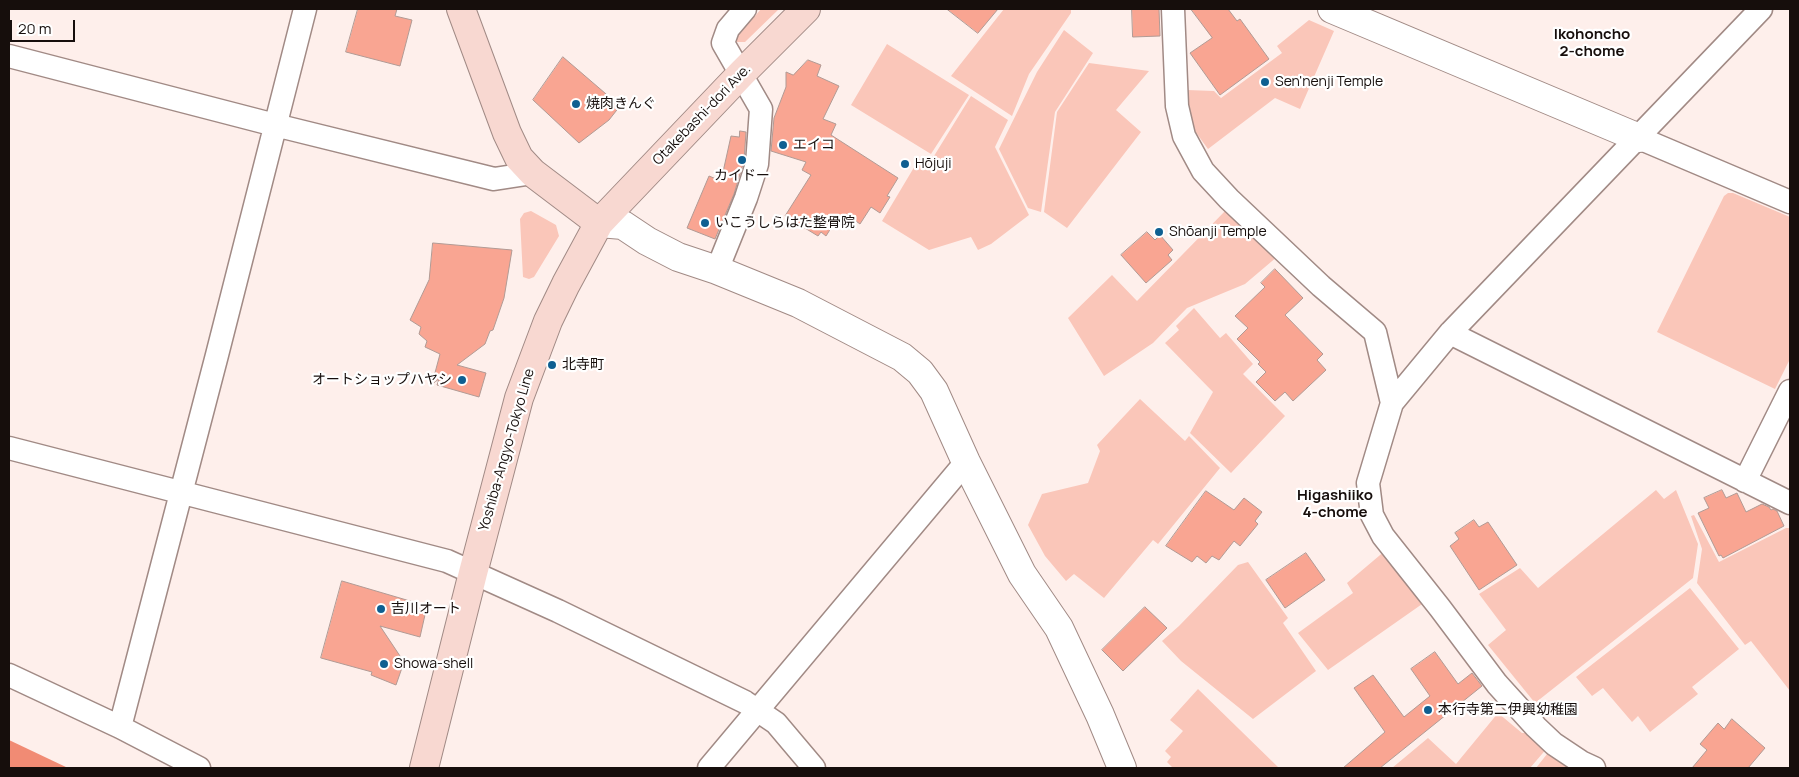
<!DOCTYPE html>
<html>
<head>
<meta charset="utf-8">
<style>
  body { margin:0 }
  #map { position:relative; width:1799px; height:777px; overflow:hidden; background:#feefeb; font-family:Manrope,sans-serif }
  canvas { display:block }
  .frame { position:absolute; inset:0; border:10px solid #160e0c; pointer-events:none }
  .scale { position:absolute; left:10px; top:20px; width:65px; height:22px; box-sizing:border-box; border:2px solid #160e0c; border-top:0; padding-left:6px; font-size:15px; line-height:18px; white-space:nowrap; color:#160e0c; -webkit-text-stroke:4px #fff; paint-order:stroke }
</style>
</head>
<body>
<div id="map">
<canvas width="1799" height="777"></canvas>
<div class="frame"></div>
<div class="scale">20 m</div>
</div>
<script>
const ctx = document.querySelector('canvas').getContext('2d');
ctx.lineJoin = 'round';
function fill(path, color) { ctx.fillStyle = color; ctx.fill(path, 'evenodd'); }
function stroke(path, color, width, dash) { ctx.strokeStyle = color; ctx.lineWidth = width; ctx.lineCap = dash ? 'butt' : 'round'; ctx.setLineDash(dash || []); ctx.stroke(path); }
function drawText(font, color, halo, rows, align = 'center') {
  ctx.font = font + ' Manrope,"Noto Sans JP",sans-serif'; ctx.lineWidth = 4.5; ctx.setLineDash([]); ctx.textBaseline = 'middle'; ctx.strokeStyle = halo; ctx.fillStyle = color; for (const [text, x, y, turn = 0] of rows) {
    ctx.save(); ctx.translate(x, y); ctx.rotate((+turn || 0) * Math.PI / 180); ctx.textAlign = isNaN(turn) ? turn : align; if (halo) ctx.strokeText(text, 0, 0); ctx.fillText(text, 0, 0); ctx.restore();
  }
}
fill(new Path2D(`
  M761 9H779L745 42H737V37Z
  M1004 9H1071V13L1029 74 1012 116 951 76Z
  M1309 20 1334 31 1300 109 1275 98 1208 149 1192 127 1187 90 1214 91 1221 98 1282 53 1277 46Z
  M1064 30 1093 53 1055 112 1041 212 1028 208 999 149 1037 72Z
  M887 44 969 95 931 154 851 105Z
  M1089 63 1149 71 1116 110 1141 132 1067 228 1044 212 1057 112Z
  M971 96 1008 120 995 147 1029 215 991 244 978 250 971 237 929 250 882 221 919 159 934 156Z
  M1728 193H1733L1790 217V359L1775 389 1657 332 1724 196Z
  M1227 209 1278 256 1245 284 1187 308 1153 343 1104 376 1068 318 1112 275 1137 301Z
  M531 211 556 225 559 236 534 277 529 279 523 277 520 219 524 213Z
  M1194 308 1220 338 1226 333 1253 364 1243 374 1285 416 1231 473 1190 433 1213 392 1165 343 1179 330 1176 326Z
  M1140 399 1185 441 1189 436 1220 468 1158 544 1153 540 1104 598 1074 574 1066 581 1045 556 1028 525 1042 494 1088 483 1100 451 1097 445Z
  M1656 490 1664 499 1676 490 1698 544 1693 578 1535 703 1488 645 1506 630 1479 594 1520 568 1538 588Z
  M1694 515 1719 562 1786 528H1790V691L1751 641 1745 645 1697 583 1702 549 1691 516Z
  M1386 550 1425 602 1328 670 1298 633 1353 593 1347 583Z
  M1248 562 1288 618 1283 623 1316 671 1253 719 1181 661 1162 641 1179 626 1238 565Z
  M1690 588 1739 649 1692 687 1698 694 1650 732 1638 716 1632 722 1603 688 1592 696 1576 677Z
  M1198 689 1279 768H1173L1167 762 1171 757 1165 751 1183 731 1170 720Z
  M1498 713 1522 733H1533L1548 747 1530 768H1392L1428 738 1456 764Z
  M1551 749 1580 768H1536Z`), '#fac6b9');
fill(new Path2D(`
  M9 740 68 768H9Z`), '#f18b74');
const building = new Path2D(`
  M358 9H397L395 16 412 20 400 66 346 52Z
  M947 9H998L978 33Z
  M1132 9H1159L1160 36 1133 37Z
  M1191 9H1228L1237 21 1240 19 1269 59 1220 95 1190 53 1212 38Z
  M563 57 620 106 609 120 579 143 533 100Z
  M808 60 821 65 817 76 839 86 823 119 836 124 831 135 898 178 887 196 890 197 880 213 871 207 860 224 846 214 843 220 838 217 826 236 821 232 818 236 785 216 811 175 802 170 806 162 771 151 774 118 786 87V72L793 75Z
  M740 131 746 132 744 161 734 194 715 239 687 228 709 176 721 181 731 136 739 137Z
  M1147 232 1155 240 1160 235 1173 250 1168 255 1172 260 1146 283 1121 255Z
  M433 243 512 250 504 298 493 330 490 331 485 344 457 365 486 373 479 397 437 385 439 379 432 384 440 354 425 347 427 341 419 334 421 327 410 320 429 280Z
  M1275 269 1303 298 1285 315 1323 354 1317 360 1326 370 1293 401 1285 392 1275 401 1256 382 1266 372 1258 364 1260 362 1237 339 1248 328 1235 316 1265 287 1261 283Z
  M1722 490 1726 498 1737 493 1746 512 1762 504 1769 507 1771 510 1773 509 1777 511 1784 526 1723 558 1721 555 1719 556 1698 513 1709 508 1704 498Z
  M1206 491 1234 510 1244 498 1262 512 1255 521 1258 524 1240 546 1234 541 1219 560 1212 556 1206 563 1197 556 1192 562 1166 546Z
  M1474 520 1479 527 1488 522 1517 565 1479 590 1450 546 1459 539 1455 533Z
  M1306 553 1325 580 1285 608 1266 580Z
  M342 581 427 606 420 637 380 626 404 662 396 685 371 675 372 672 321 658Z
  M1145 607 1167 628 1123 671 1102 650Z
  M1435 652 1458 684 1472 673 1482 686 1380 768H1343L1385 732 1354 688 1373 675 1404 717 1430 696 1411 669Z
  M1732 719 1765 748 1748 768H1692L1707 750 1700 744 1718 723 1724 729Z`);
fill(building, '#f9a592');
stroke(building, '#b19a94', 1);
const minor = new Path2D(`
  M1173 9 1177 106 1184 136 1203 171 1229 199 1321 286 1375 332 1392 403
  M9 56 275 125 494 179 533 173
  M1639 138 1790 202
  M717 270 746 198 757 164 761 109 723 43 728 29 745 9
  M1450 333 1790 503
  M9 448 447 561 558 611 745 702 776 723 814 768
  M1745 481 1790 391
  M9 675 120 727 199 768
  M120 727 217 355 305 9
  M709 768 966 462
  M1594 768 1581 762 1554 744 1536 727 1497 684 1440 608 1383 536 1372 515 1368 483 1392 403 1450 333 1761 9`);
const tertiary = new Path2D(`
  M1332 9 1639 138
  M599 223 623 225 647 241 678 257 717 270 798 303 902 357 920 372 934 391 966 462 1022 574 1059 628 1100 715 1122 768`);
const secondary = new Path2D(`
  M461 9 507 133 519 158 533 173 599 223
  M424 768 473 573 519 398 548 321 566 284 599 223 742 73 806 9`);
stroke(minor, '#a18a85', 25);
stroke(tertiary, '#a18a85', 30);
stroke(secondary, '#a18a85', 30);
stroke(minor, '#fff', 22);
stroke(tertiary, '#fff', 28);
stroke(secondary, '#f8d8d1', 28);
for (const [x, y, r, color] of [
  [1265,82,5,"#0f5f91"],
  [576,104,5,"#0f5f91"],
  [783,145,5,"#0f5f91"],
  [742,160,5,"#0f5f91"],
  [905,164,5,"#0f5f91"],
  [705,223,5,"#0f5f91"],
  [1159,232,5,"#0f5f91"],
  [552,365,5,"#0f5f91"],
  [462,380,5,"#0f5f91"],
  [381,609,5,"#0f5f91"],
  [384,664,5,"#0f5f91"],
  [1428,710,5,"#0f5f91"]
]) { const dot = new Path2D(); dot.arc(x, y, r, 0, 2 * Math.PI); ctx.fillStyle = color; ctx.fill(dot); stroke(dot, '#fff', 2); }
drawText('14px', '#160e0c', '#fff', [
  ["Sen'nenji Temple",1275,82],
  ["焼肉きんぐ",586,104],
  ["エイコ",793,145],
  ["Hōjuji",915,164],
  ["カイドー",742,176,"center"],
  ["いこうしらはた整骨院",715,223],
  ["Shōanji Temple",1169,232],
  ["北寺町",562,365],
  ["オートショップハヤシ",452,380,"right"],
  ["吉川オート",391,609],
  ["Showa-shell",394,664],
  ["本行寺第二伊興幼稚園",1438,710]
], 'left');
drawText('14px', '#160e0c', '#fff', [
  ["Otakebashi-dori Ave.",702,115,-46],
  ["Yoshiba-Angyo-Tokyo Line",507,450,-74]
]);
drawText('bold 15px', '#160e0c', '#fff', [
  ["Ikohoncho",1592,35],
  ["2-chome",1592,52],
  ["Higashiiko",1335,496],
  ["4-chome",1335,513]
]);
</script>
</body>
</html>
